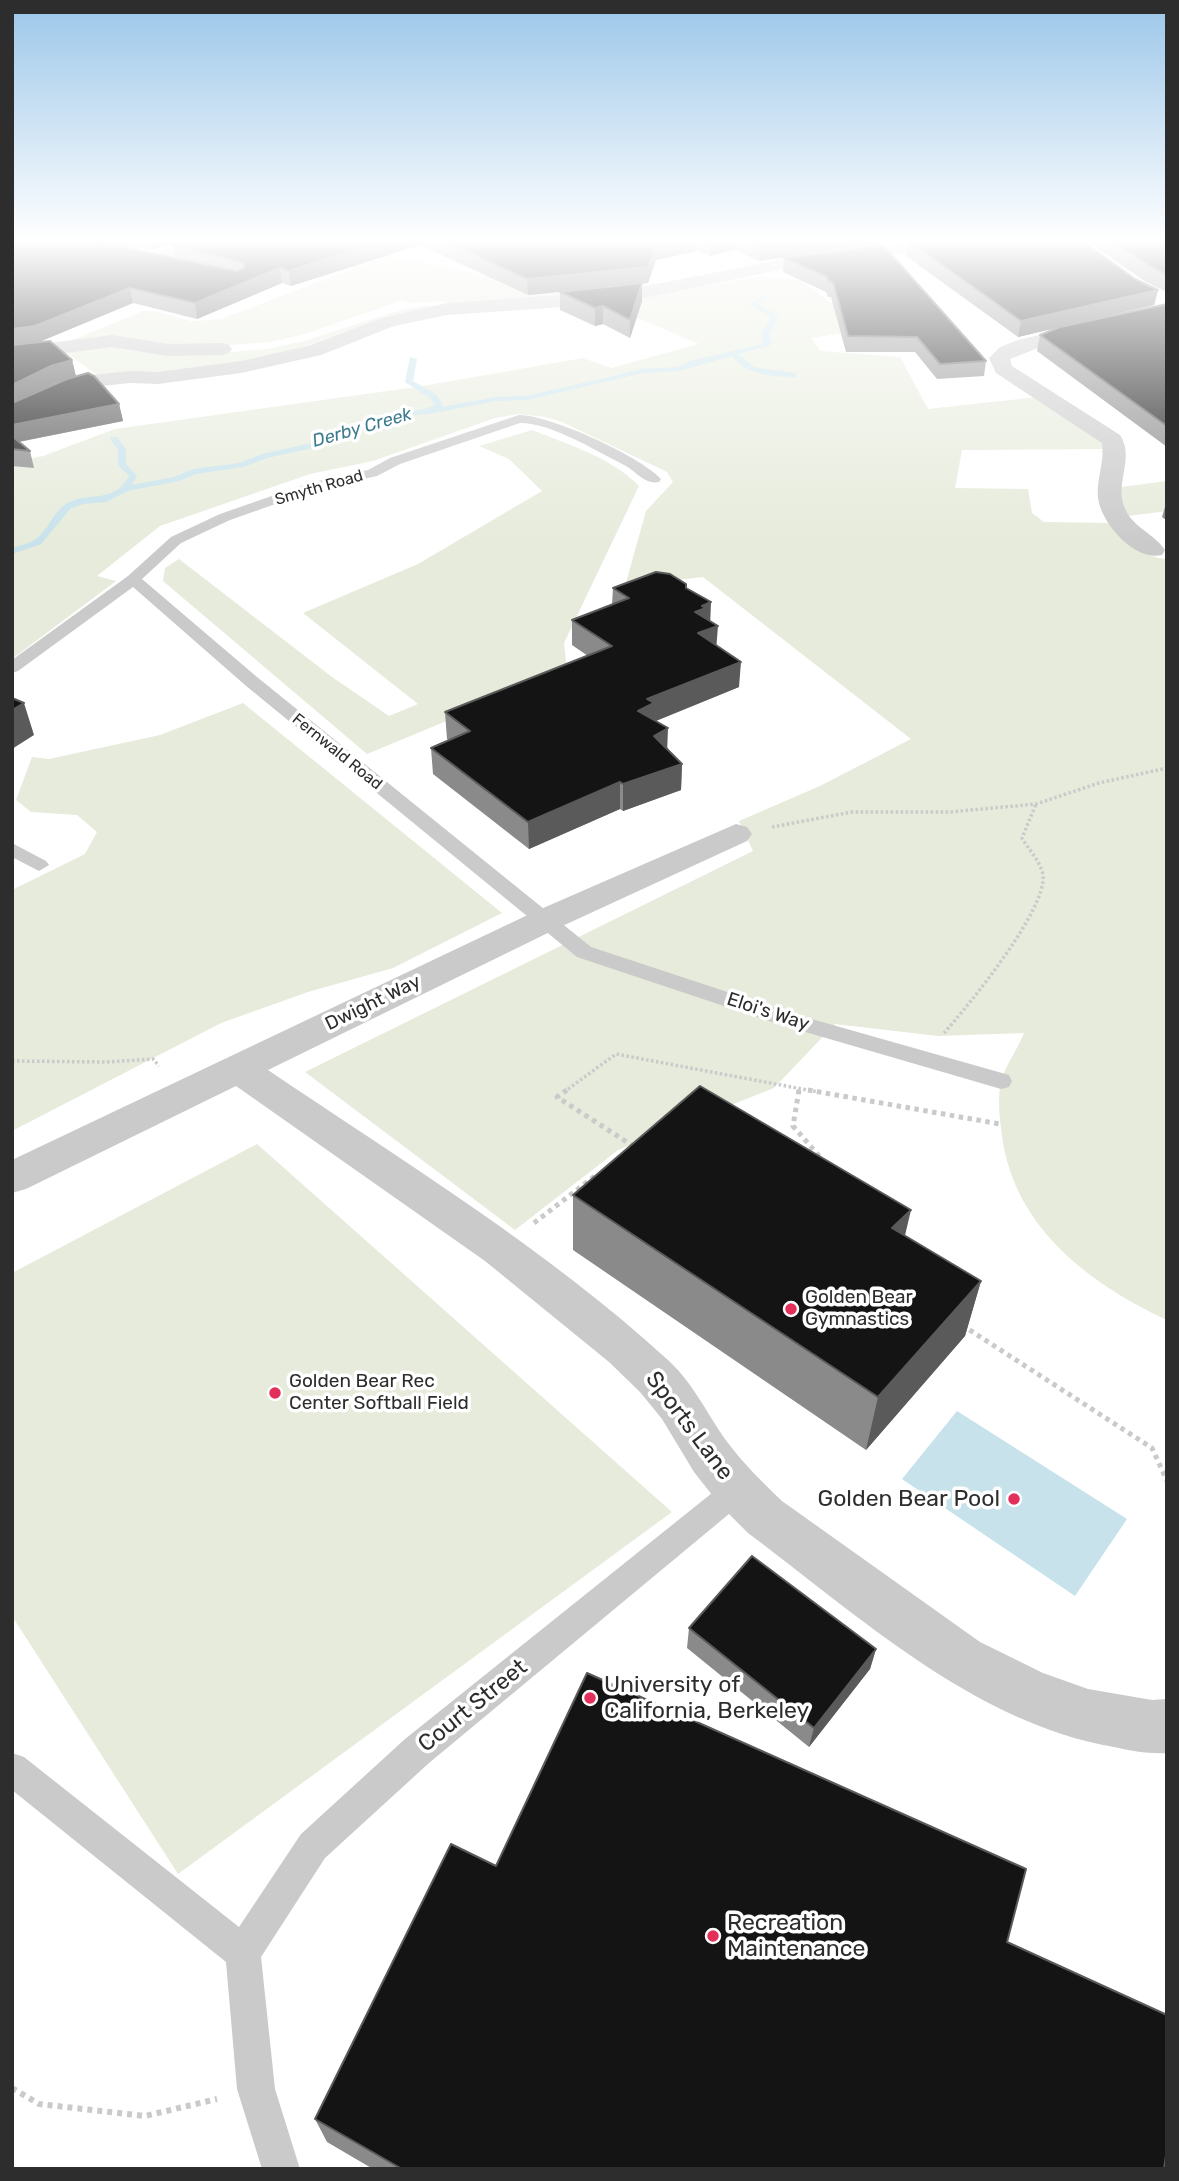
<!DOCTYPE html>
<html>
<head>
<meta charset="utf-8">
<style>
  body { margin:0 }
  #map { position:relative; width:1179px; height:2181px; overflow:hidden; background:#fff; font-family:Rubik,sans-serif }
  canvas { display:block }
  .frame { position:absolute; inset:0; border:14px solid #2d2d2d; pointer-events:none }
</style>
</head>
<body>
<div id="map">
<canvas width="1179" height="2181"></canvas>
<div class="frame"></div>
</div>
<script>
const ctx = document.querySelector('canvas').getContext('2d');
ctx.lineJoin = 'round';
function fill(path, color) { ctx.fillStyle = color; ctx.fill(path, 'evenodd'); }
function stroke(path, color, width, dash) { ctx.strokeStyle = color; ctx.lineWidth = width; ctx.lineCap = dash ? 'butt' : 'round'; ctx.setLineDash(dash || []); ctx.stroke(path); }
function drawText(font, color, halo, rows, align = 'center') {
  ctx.font = font + ' Rubik,sans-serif'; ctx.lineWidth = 7; ctx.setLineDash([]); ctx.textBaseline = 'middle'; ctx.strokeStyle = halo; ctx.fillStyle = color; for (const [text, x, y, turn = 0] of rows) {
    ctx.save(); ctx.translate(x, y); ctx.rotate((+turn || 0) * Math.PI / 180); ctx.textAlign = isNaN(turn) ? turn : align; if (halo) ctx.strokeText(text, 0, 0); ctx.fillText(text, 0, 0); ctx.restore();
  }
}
fill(new Path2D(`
  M389 255 490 277 533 281 543 279 588 297 459 306 442 301 409 303 403 300 302 335 269 342 206 347 156 344 126 337 56 347 143 311H154L191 321 221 319Z
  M762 276 800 280 831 303 876 301 900 324 811 338 821 351 900 357 928 409 1038 397 1102 440 1106 449 962 450 955 488 1028 489 1032 513 1044 522 1112 523C1128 542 1140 557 1167 559V1320C1086 1282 1010 1224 1001 1128 999 1114 998 1095 1001 1081 1006 1064 1018 1049 1024 1033L938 1036 835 1024 774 1088 618 1150 515 1230 305 1072 753 851 739 821 820 786 911 739 703 577 625 586 646 511 673 482 667 472 562 422 545 417 519 414 495 418 373 461 310 474 160 526 97 576 116 581 12 659V465L18 461 43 456 115 429 423 386 583 358 611 368 699 344 603 303Z
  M427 305 430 308 383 317 280 356 174 371 96 374 65 352 109 346 210 354 268 349 304 341 394 312Z
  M532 430C569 445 611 457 639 486L564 643 567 671 367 754 163 581 165 568 179 559 332 677 389 716 418 704 303 613 418 564 542 491 509 459 479 446Z
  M1167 481V511L1128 516 1120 506 1121 487Z
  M243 703 502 913 393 968 308 992 221 1023 12 1131V890L85 854 97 832 77 815 31 812 16 800 32 757 49 759 160 735Z
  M257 1144 672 1512 178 1874 12 1616V1273Z`), '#e6ebdb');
fill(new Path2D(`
  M957 1411 1127 1519 1075 1596 902 1479Z`), '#c7e2eb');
fill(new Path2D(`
  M764 295 767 297 758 304 778 316 769 334 771 345 738 354 754 367 793 373H796V377C775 378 744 374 732 356L679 371 643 373 527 400 496 401 429 414 408 415 393 420 389 424 346 432 318 447 267 458 244 467 196 474 179 481 128 491 106 502 84 504 71 508 41 544 12 554V548C19 546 27 544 33 541 47 533 53 512 66 504 89 490 113 505 129 476L118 465V450L110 439 111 437H117L126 450V464L137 476 132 485 174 477 194 469 239 463 262 454 312 443 341 428 383 420C398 407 420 415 435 404L431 399 405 382 410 357 417 359 413 381 437 395 443 405 441 407 496 397 527 396 643 369 678 367 690 361 763 344 761 334 771 317 750 304Z`), '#c7e2eb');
stroke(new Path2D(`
  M772 827 852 812H950L1036 804 1099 783 1167 768
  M944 1033C968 1006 1047 910 1043 875 1041 862 1028 849 1022 838L1036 804
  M12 1061 107 1062 153 1059 159 1066
  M564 1092 616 1054 818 1092
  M799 1092V1089`), '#cacaca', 3.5, [2.5, 2.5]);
stroke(new Path2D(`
  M567 1090 557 1097 633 1146
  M799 1090 793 1126 820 1157
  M808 1090 1000 1124
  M534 1223 596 1175
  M962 1325 1152 1448 1167 1481`), '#cacaca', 5, [4.5, 4.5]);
stroke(new Path2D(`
  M12 2088 39 2104 145 2116 217 2099`), '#cacaca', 6, [5, 5]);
fill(new Path2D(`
  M519 415C550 415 640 456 661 479L659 482C646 485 636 472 626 466 596 451 552 423 520 423L400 464 377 476 318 489 230 520 181 543 142 579 257 677 591 947 794 1014 1009 1075 1012 1081 1009 1087 1001 1089 778 1024 577 957 245 685 133 587 18 671 12 673V660L128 576 171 537 220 514 309 483 368 470 390 458Z
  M12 843 46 861 49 865 39 871 12 857Z
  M737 1477 747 1481 751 1490 747 1499 429 1763 325 1858 261 1957 275 2089 300 2169H262L237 2089 226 1962 12 1790V1753L24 1757 239 1927 301 1834 405 1739 727 1481Z`), '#cacaca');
fill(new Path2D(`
  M60 242H91L123 250 152 252 197 242H230L227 246 152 262 123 260 63 246Z
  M912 242H942L939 246 909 253 779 270 650 297 592 305 447 315 394 326 321 355 241 373 158 384 130 383 93 387 70 393 12 422V407L56 385 92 375 130 371 158 372 241 361 308 346 381 318 447 303 592 293 650 285 779 260Z
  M1167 305V317L1056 341 1010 359 1012 366 1120 435C1135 457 1115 483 1124 506 1131 527 1154 533 1165 550L1162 555C1135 562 1101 523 1098 498 1096 479 1105 462 1102 443L996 373 989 358 1000 347 1018 340Z
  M112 335 168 344 222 343 229 345 232 349 229 353 222 355 168 356 112 347 12 360V348Z
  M736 824 747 827 752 834 747 841 558 928 268 1070C404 1162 547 1249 669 1361 694 1384 708 1416 728 1443 744 1464 763 1483 782 1501L980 1642 1043 1673 1088 1689 1152 1700 1167 1699V1753C1149 1754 1132 1751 1114 1747 974 1723 858 1615 748 1533L720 1505 694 1472 662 1419 640 1392 609 1362 485 1261 236 1086 26 1189 12 1193V1160L534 912Z`), '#cacaca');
fill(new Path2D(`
  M12 242 121 247 102 242H184L152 249 124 247 174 258 172 245 186 242H883L882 243 759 261 735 250 710 256 697 251 656 260 648 283 528 295 420 245 291 286 282 283 197 319 133 303 39 342 72 360 76 376 119 404 123 421 19 442 30 451 34 468 12 466ZM64 380 24 398 55 383Z
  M908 242H1084L1135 279 1158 290 1154 305 1018 337 906 256Z
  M1088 242H1167V292L1146 282Z
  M883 245 986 361 984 376 937 379 915 352H846L831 297H828L826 292 783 272 784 258Z
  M560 292 642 301 630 338 603 324 595 326 560 310Z
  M1167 304V447L1037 351 1040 335Z
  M1167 500V521L1162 517Z
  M613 588H686L710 621 716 646 739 687 656 721 668 749 682 764 681 790 623 811 620 809 529 849 433 774 431 748 449 740 447 739 445 712 588 656 572 645V620L612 605Z
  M573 1195 905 1236 981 1281 965 1336 866 1450 573 1250Z
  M689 1628 876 1649 870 1669 809 1747 687 1648Z
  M496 1866 1007 1942 1164 2169H373L327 2142 315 2119Z`), '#8a8a8a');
fill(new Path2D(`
  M150 242H184L152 249Z
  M380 242H420V245L291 286 289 271Z
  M669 242H697V251L656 260 648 283 528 295 527 279Z
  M710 242H735V250L710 256Z
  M789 242H883L882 243 759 261 760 246Z
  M280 268 282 283 197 319 195 303Z
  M642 283V301L630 338V320Z
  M130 288 133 303 39 342 12 346V329Z
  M1158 290 1154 305 1018 337 1021 321Z
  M603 306V324L595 326V308Z
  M72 360 76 377 55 383 12 404V385L51 366Z
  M119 404 123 421 12 443V425Z
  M711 602 710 628 718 626 716 651 697 636 695 612 702 606Z
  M741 662 739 687 653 722 638 711 647 699Z
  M24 703 34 735 12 749V710Z
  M668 728 667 754 654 736Z
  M682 764 681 790 623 811V784Z
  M620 782V809L529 849 528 822Z
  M911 1210 898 1265 892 1228Z
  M981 1281 965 1336 866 1450 878 1397Z
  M876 1649 870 1669 809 1747 814 1728Z`), '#5a5a5a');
const building = new Path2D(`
  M12 242H99L237 271 244 268V263L172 245 186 242H380L289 271 280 268 195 303 130 288 35 326 12 329Z
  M446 242H669L656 245 648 267 527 279Z
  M751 242H789L760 246Z
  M910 242H1084L1135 279 1158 290 1021 321Z
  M1113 242H1167V275L1150 266Z
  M883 245 986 361 940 364 917 337 848 336 833 282H829L827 277 784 258Z
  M642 283 630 320 603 306 595 308 560 292Z
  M1167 304V426L1040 335 1060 327Z
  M50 341 72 360 51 366 12 385V345Z
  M88 373 94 376 119 404 12 425V403L67 379Z
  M12 436 30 451 12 449Z
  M656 572 670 574 686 584V588L711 602 702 606 706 608 695 612 718 626 698 633 741 662 647 699 654 703 638 711 668 728 654 736 682 764 623 784 620 782 528 822 431 748 470 731 445 712 612 646 572 620 629 598 613 588Z
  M12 698 24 703 12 710Z
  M700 1086 911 1210 892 1228 981 1281 878 1397 573 1195Z
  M752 1556 876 1649 814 1728 689 1628Z
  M587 1673 1026 1869 1007 1942 1167 2015V2149L1164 2169H402L315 2119 451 1844 496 1866Z`);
fill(building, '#141414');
stroke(building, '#5a5a5a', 2);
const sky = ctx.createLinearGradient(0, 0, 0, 547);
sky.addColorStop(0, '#9bc6e9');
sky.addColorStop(0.44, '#fff');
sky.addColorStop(1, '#ffffff00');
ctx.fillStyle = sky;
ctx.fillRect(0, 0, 1179, 547);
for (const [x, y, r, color] of [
  [791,1309,7,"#e3305a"],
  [275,1393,7,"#e3305a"],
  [1014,1499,7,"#e3305a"],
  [590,1698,7,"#e3305a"],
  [713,1936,7,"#e3305a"]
]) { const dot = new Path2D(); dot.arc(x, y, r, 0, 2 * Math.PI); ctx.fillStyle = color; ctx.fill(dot); stroke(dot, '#fff', 2.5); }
drawText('16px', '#2d2d2d', '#fff', [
  ["Smyth Road",319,488,-16],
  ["Fernwald Road",337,752,39]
]);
drawText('italic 18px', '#3c7b8e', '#fff', [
  ["Derby Creek",362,428,-16]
]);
drawText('19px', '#2d2d2d', '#fff', [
  ["Dwight Way",373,1003,-26],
  ["Eloi's Way",768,1012,18]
]);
drawText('19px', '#2d2d2d', '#fff', [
  ["Golden Bear",805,1298],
  ["Gymnastics",805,1320],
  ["Golden Bear Rec",289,1382],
  ["Center Softball Field",289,1404]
], 'left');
drawText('23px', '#2d2d2d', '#fff', [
  ["Sports Lane",689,1426,53],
  ["Court Street",473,1706,-39]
]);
drawText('23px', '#2d2d2d', '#fff', [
  ["Golden Bear Pool",1000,1499,"right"],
  ["University of",604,1685],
  ["California, Berkeley",604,1711],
  ["Recreation",727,1923],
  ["Maintenance",727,1949]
], 'left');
</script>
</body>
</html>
